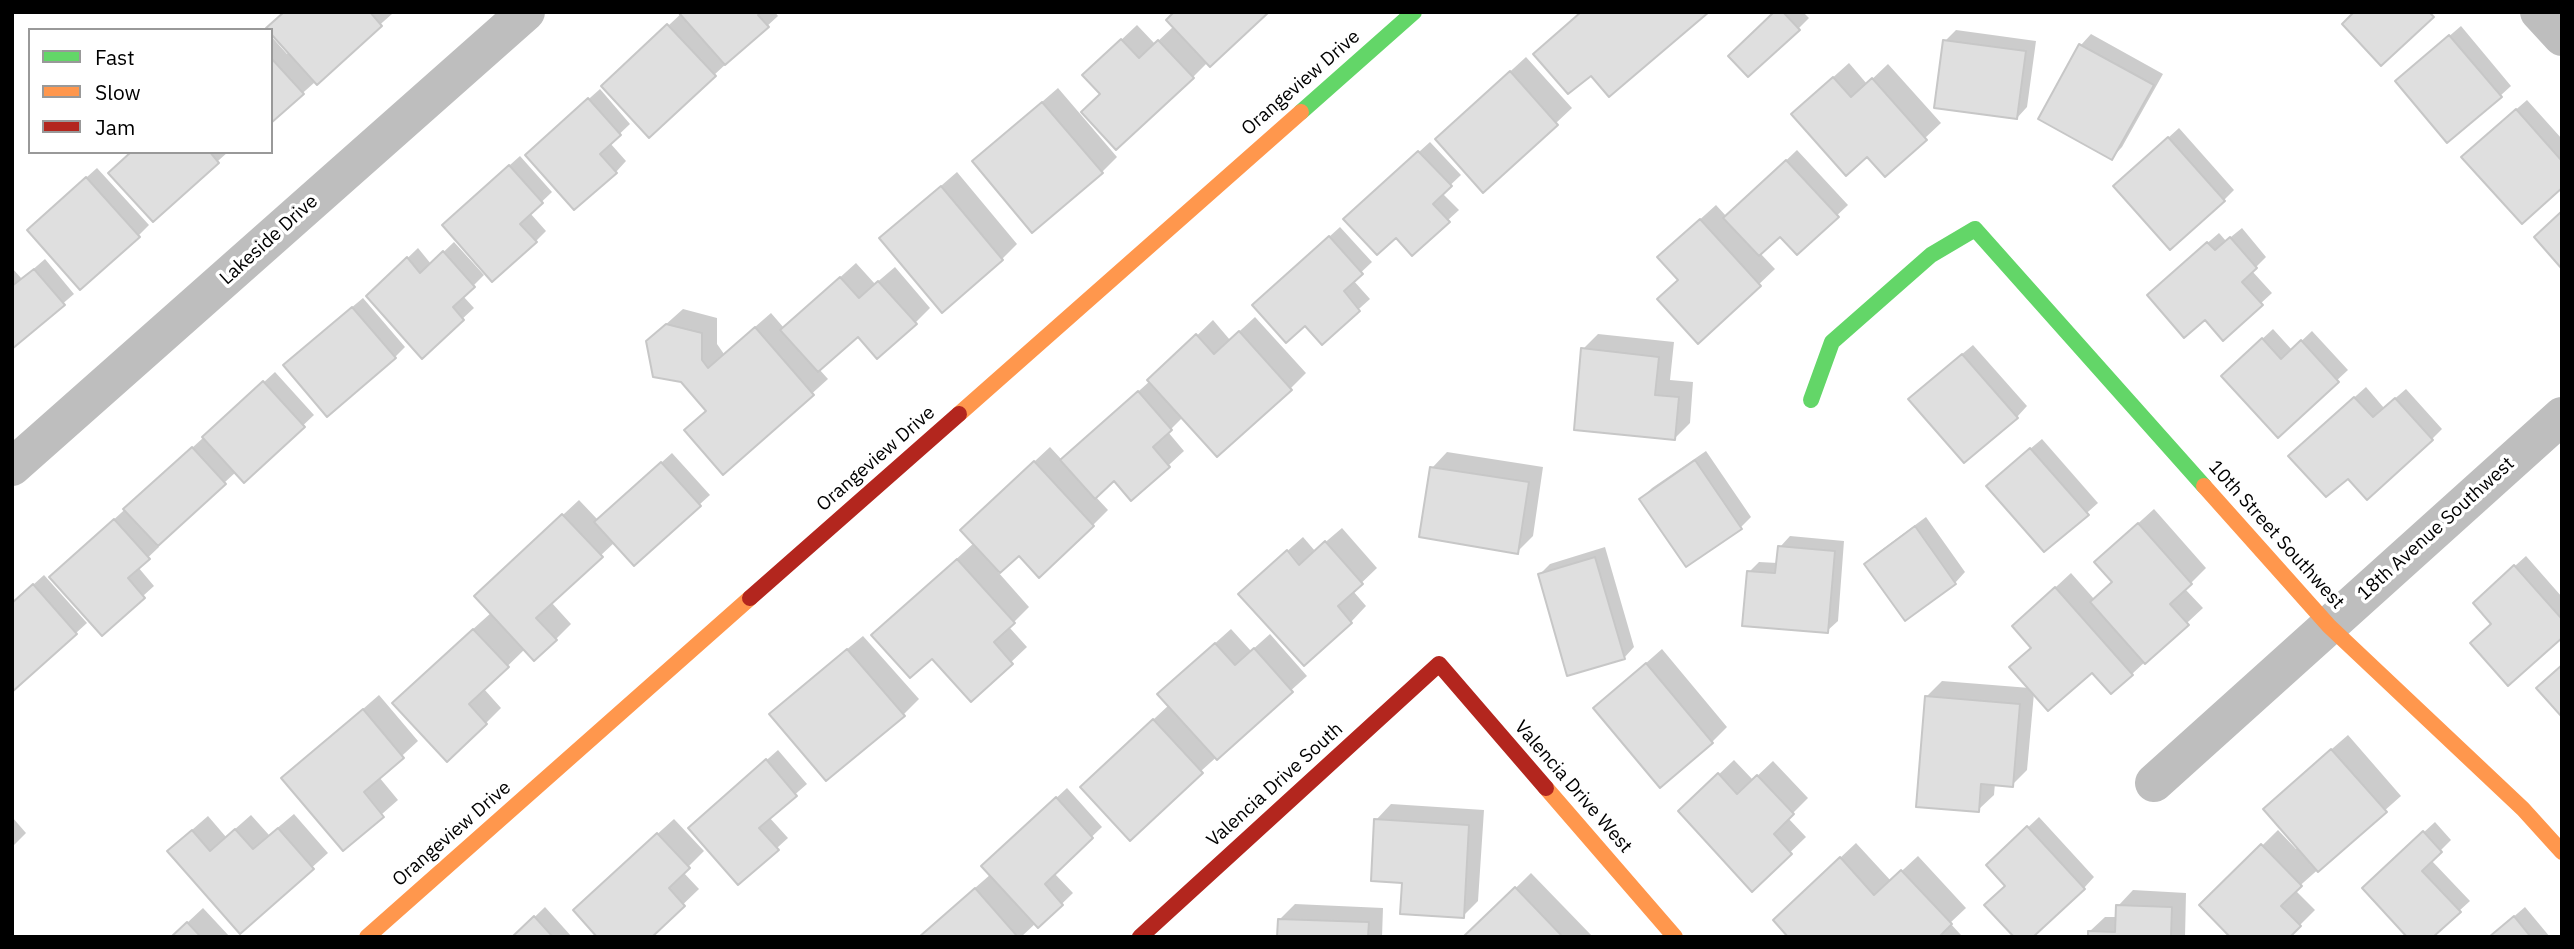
<!DOCTYPE html>
<html>
<head>
<meta charset="utf-8">
<style>
  body { margin:0 }
  #map { position:relative; width:2574px; height:949px; overflow:hidden; background:#fff; font-family:"IBM Plex Sans",sans-serif }
  canvas { display:block }
  .frame { position:absolute; inset:0; border:14px solid #000; pointer-events:none }
  .legend { position:absolute; left:28px; top:28px; width:245px; height:126px; box-sizing:border-box; background:#fff; border:2px solid #999; margin:0; padding:9px 12px; list-style:none; font-size:21px; color:#000 }
  .legend li { display:flex; align-items:center; gap:14px; height:35px }
  .legend b { width:35px; border:2px solid #999 }
</style>
</head>
<body>
<div id="map">
<canvas width="2574" height="949"></canvas>
<div class="frame"></div>
<ul class="legend">
<li><b style="height:9px;background:#63d668"></b>Fast</li>
<li><b style="height:9px;background:#ff974d"></b>Slow</li>
<li><b style="height:9px;background:#b3261e"></b>Jam</li>
</ul>
</div>
<script>
const ctx = document.querySelector('canvas').getContext('2d');
ctx.lineJoin = 'round';
function fill(path, color) { ctx.fillStyle = color; ctx.fill(path, 'evenodd'); }
function stroke(path, color, width, dash) { ctx.strokeStyle = color; ctx.lineWidth = width; ctx.lineCap = dash ? 'butt' : 'round'; ctx.setLineDash(dash || []); ctx.stroke(path); }
function drawText(font, color, halo, rows, align = 'center') {
  ctx.font = font + ' "IBM Plex Sans",sans-serif'; ctx.lineWidth = 7; ctx.setLineDash([]); ctx.textBaseline = 'middle'; ctx.strokeStyle = halo; ctx.fillStyle = color; for (const [text, x, y, turn = 0] of rows) {
    ctx.save(); ctx.translate(x, y); ctx.rotate((+turn || 0) * Math.PI / 180); ctx.textAlign = isNaN(turn) ? turn : align; if (halo) ctx.strokeText(text, 0, 0); ctx.fillText(text, 0, 0); ctx.restore();
  }
}
fill(new Path2D(`
  M285 12H390L392 14 271 121V36L287 54 290 52 269 28Z
  M683 12H775L778 16 714 75 614 76Z
  M1776 12H1803L1809 18 1798 29Z
  M1137 25 1155 44 1174 26 1208 62 1193 77 1102 94 1100 60Z
  M2461 26 2511 86 2500 96 2397 81Z
  M1956 30 2036 41 2027 107 2017 118 1945 41Z
  M2091 34 2163 74 2122 147 2112 158 2040 118 2081 45Z
  M1526 57 1572 108 1556 123 1453 124Z
  M1849 63 1867 84 1888 64 1941 123 1925 138 1867 154 1809 99Z
  M1058 88 1117 157 1102 172 974 161Z
  M600 89 630 124 610 143 626 161 616 172 537 145Z
  M2527 100 2562 139V186L2474 146Z
  M2179 128 2234 190 2224 200 2126 176Z
  M1430 142 1461 175 1442 193 1459 210 1448 220 1396 236 1356 209Z
  M1797 150 1848 205 1797 253 1780 234 1760 253 1775 269 1698 342 1680 279 1675 242 1716 205 1727 217Z
  M133 152H228L153 219Z
  M520 156 552 192 530 213 546 231 536 241 454 215Z
  M97 168 149 225 138 236 39 220Z
  M957 172 1017 244 1002 259 881 238Z
  M1340 227 1372 262 1353 280 1370 299 1322 342 1305 323 1265 295Z
  M2242 228 2266 257 2252 271 2272 293 2223 338 2205 317 2159 285 2219 233 2226 241Z
  M454 242 484 275 463 296 474 308 422 356 368 296 418 248 431 264Z
  M45 259 74 294 12 347V268L22 279Z
  M856 263 875 284 895 267 930 308 915 323 858 335 819 369 828 379 724 473 686 430 707 410 664 326 683 309 717 318V344L724 354 771 313 784 328Z
  M363 298 405 347 395 357 295 355Z
  M1255 317 1306 373 1290 389 1183 417 1168 432 1184 451 1132 499 1114 479 1095 496 1108 510 1093 525 1019 554 998 572 1029 607 1009 627 1027 647 971 700 932 656 889 620 974 543 977 515 1050 447 1062 460 1150 381 1213 320 1230 340Z
  M2273 329 2292 350 2312 331 2348 370 2278 435 2234 365Z
  M1598 334 1674 342 1670 380 1693 382 1690 423 1675 438 1583 349Z
  M1973 345 2027 406 2017 417 1920 389Z
  M275 372 314 415 244 481 236 472 156 545 159 547 138 567 154 586 102 633 62 567Z
  M2366 387 2384 408 2406 389 2442 429 2432 439 2348 476 2301 445Z
  M2042 439 2098 503 2045 550 1999 475Z
  M1706 451 1751 517 1741 527 1686 565 1641 499 1652 488Z
  M1447 452 1543 467 1533 536 1517 552 1432 468Z
  M672 453 710 495 699 505 615 542 551 602 571 624 556 639 525 649 484 689 501 708 486 723 409 687 492 612V581L579 500 598 520Z
  M2154 509 2206 568 2185 589 2203 608 2132 674 2092 670 2034 693 2027 770 2012 785 1995 783 1994 795 1978 810 1927 696 1942 681 2030 688 2011 667 2032 647 2030 611 2071 573 2095 600 2114 582 2112 547Z
  M1926 517 1965 572 1955 583 1866 564 1876 554Z
  M1342 528 1377 568 1353 591 1366 606 1351 622 1256 579 1303 537 1315 551Z
  M1790 536 1844 541 1838 621 1827 631 1749 572 1759 562 1778 563 1780 547Z
  M1605 547 1634 647 1624 658 1540 574 1550 564Z
  M2526 556 2562 597V636L2493 624 2485 593Z
  M44 575 87 623 76 633 12 604Z
  M1231 629 1251 651 1270 634 1307 676 1201 771 1097 772 1169 705 1175 679Z
  M863 636 919 699 903 715 787 699Z
  M1662 649 1727 727 1712 742 1595 708Z
  M379 695 418 741 379 777 398 800 343 848 284 778Z
  M2348 735 2401 796 2295 890 2315 910 2288 937 2202 905 2278 830 2296 849 2298 847 2280 794Z
  M778 750 807 784 769 817 788 838 738 883 701 818Z
  M1734 760 1753 780 1773 761 1808 798 1788 818 1806 837 1752 889 1696 796Z
  M1067 788 1102 827 1054 873 1073 893 1039 926 1036 923 1021 937H919L991 874 994 856Z
  M1391 804 1484 810 1478 901 1463 916 1404 881 1376 820Z
  M294 814 328 853 240 932 185 836 208 816 226 837 251 815 269 835Z
  M12 817 26 833 12 847Z
  M2039 817 2094 877 2084 888 2007 886 1988 865Z
  M674 819 704 851 683 872 699 889 649 937 590 895Z
  M2435 822 2451 840 2431 860 2470 901 2459 911 2374 878Z
  M1856 843 1891 881 1918 856 1966 908 1950 923 1961 935 1790 937V905Z
  M1531 873 1593 937H1466Z
  M2133 890 2186 893 2185 937H2089V932L2105 917H2118V906Z
  M1295 904 1383 908 1382 937H1279L1280 919Z
  M545 907 572 937H514Z
  M2525 907 2550 937H2490Z
  M203 908 230 937H172Z`), '#0003');
const building = new Path2D(`
  M284 12H370L382 26 317 85 271 34V30L266 28Z
  M680 12H762L758 15 769 27 725 65 679 13Z
  M1174 12H1269L1210 67 1166 20Z
  M1581 12H1709L1609 97 1591 76 1568 94 1533 54Z
  M1774 12H1783L1800 30 1748 77 1728 56Z
  M2354 12H2429L2434 17 2381 66 2342 24Z
  M667 24 716 76 649 138 601 86Z
  M2449 35 2502 97 2447 143 2395 81Z
  M1121 39 1139 58 1158 40 1194 78 1116 150 1081 112 1100 94 1082 75Z
  M1943 40 2026 51 2017 119 1934 108Z
  M2079 44 2154 85 2112 160 2038 119Z
  M271 58 304 94 271 123Z
  M1510 71 1558 125 1483 193 1435 139Z
  M1833 77 1851 97 1872 78 1927 140 1885 177 1867 157 1846 176 1791 114Z
  M588 98 621 135 600 154 617 173 574 210 525 155Z
  M1042 102 1103 173 1032 233 972 161Z
  M2516 109 2562 161V188L2522 224 2461 157Z
  M2168 137 2225 201 2170 250 2113 186Z
  M1418 151 1452 186 1433 204 1450 222 1412 256 1396 238 1377 255 1343 219Z
  M131 152H210L219 163 153 222 108 173Z
  M1786 160 1839 217 1797 255 1780 237 1759 256 1723 218Z
  M509 165 543 203 520 224 537 242 492 282 442 225Z
  M86 177 140 237 80 290 27 230Z
  M941 186 1003 260 942 313 879 238Z
  M2562 211V269L2534 237Z
  M1700 219 1761 286 1698 344 1657 299 1678 280 1657 257Z
  M1329 236 1363 274 1344 291 1360 311 1322 345 1305 326 1286 343 1252 305Z
  M2230 237 2257 268 2242 282 2263 305 2223 341 2205 320 2184 338 2147 295 2207 242 2215 250Z
  M443 251 475 287 453 307 464 320 422 359 366 296 407 257 420 273Z
  M34 269 65 305 12 349V286Z
  M840 277 859 298 878 281 917 324 877 359 858 337 818 372 780 330Z
  M352 307 396 358 327 417 283 365Z
  M666 324 702 333V360L708 368 755 327 814 395 723 475 684 430 706 411 681 382 653 377 646 341Z
  M1239 331 1292 390 1217 457 1147 380 1196 334 1214 354Z
  M2262 338 2281 359 2301 340 2339 382 2278 438 2221 376Z
  M1581 348 1659 357 1655 395 1679 397 1675 440 1574 430Z
  M1962 354 2018 418 1964 463 1908 399Z
  M263 381 305 427 244 483 202 437Z
  M1138 391 1172 430 1153 447 1170 467 1131 501 1114 481 1095 499 1060 460Z
  M2354 397 2373 417 2395 398 2433 440 2367 500 2348 479 2326 497 2288 456Z
  M192 447 226 484 158 546 123 509Z
  M2030 448 2089 515 2044 552 1986 486Z
  M1695 460 1742 529 1686 567 1639 499Z
  M1034 461 1094 526 1039 578 1019 556 1000 573 960 530Z
  M661 462 701 506 634 566 594 522Z
  M1430 467 1529 482 1518 554 1419 537Z
  M562 514 603 557 536 618 557 640 534 661 474 596Z
  M114 519 150 559 128 578 145 598 102 636 49 577Z
  M2138 523 2192 584 2170 604 2189 625 2145 664 2090 602 2112 582 2094 562Z
  M1915 526 1956 584 1905 621 1864 564Z
  M1325 541 1363 584 1338 606 1352 623 1304 666 1238 594 1287 550 1299 565Z
  M1778 546 1835 551 1828 633 1742 626 1747 571 1775 573Z
  M1595 557 1625 659 1567 676 1538 574Z
  M957 559 1015 623 994 642 1013 664 971 702 932 659 910 678 871 635Z
  M2514 565 2562 619V638L2508 686 2470 643 2491 624 2473 603Z
  M33 584 77 634 12 692V603Z
  M2055 587 2133 675 2111 694 2092 673 2048 711 2009 667 2031 648 2012 626Z
  M473 629 509 667 469 704 487 724 447 762 392 703Z
  M1215 643 1235 665 1254 648 1293 692 1217 760 1157 694Z
  M847 649 905 716 826 781 769 714Z
  M1646 663 1713 743 1660 788 1593 708Z
  M2562 665V717L2536 688Z
  M1925 696 2020 704 2013 787 1981 784 1979 812 1916 807Z
  M363 709 404 758 364 792 384 817 343 851 281 778Z
  M1153 719 1203 773 1130 841 1080 787Z
  M2331 749 2387 812 2318 872 2263 809Z
  M766 759 797 796 759 828 779 850 738 885 688 828Z
  M1718 773 1737 794 1757 775 1794 814 1774 834 1792 854 1752 892 1678 811Z
  M1056 797 1093 838 1045 884 1063 905 1038 928 981 866Z
  M1374 819 1469 825 1464 918 1400 914 1402 883 1371 881Z
  M2027 826 2085 889 2033 937H2014L1984 905 2005 886 1986 865Z
  M278 828 314 869 240 934 167 851 192 830 210 851 235 829 253 849Z
  M2423 831 2442 852 2422 871 2461 912 2433 937H2407L2362 888Z
  M657 833 690 868 669 888 685 906 652 937H597L573 910Z
  M2261 844 2302 886 2281 906 2301 926 2290 937H2230L2199 905Z
  M1840 857 1874 895 1901 870 1952 924 1939 937H1788L1773 920Z
  M1515 887 1563 937H1463Z
  M975 888 1018 937H919Z
  M2116 905 2172 907 2171 937H2088V931L2115 932Z
  M534 916 553 937H512Z
  M2514 916 2531 937H2489Z
  M1278 919 1369 922 1368 937H1277Z
  M187 922 201 937H171Z`);
fill(building, '#dfdfdf');
stroke(building, '#c7c7c7', 2);
stroke(new Path2D(`
  M2539 12 2562 37
  M12 467 526 12
  M2154 783 2562 416`), '#bebebe', 38);
stroke(new Path2D(`
  M1301 112 1414 12
  M1811 400 1832 342 1931 255 1975 229 2204 486`), '#63d668', 16);
stroke(new Path2D(`
  M959 414 1301 112
  M2204 486 2329 626 2523 809 2562 852
  M1546 788 1675 937
  M367 937 750 598`), '#ff974d', 16);
stroke(new Path2D(`
  M750 598 959 414
  M1140 937 1439 664 1546 788`), '#b3261e', 16);
drawText('19px', '#000', '#fff', [
  ["Orangeview Drive",1301,83,-41],
  ["Lakeside Drive",269,240,-42],
  ["Orangeview Drive",876,459,-41],
  ["18th Avenue Southwest",2436,529,-42],
  ["10th Street Southwest",2276,535,48],
  ["Valencia Drive South",1275,785,-42],
  ["Valencia Drive West",1573,787,49],
  ["Orangeview Drive",452,834,-41]
]);
</script>
</body>
</html>
